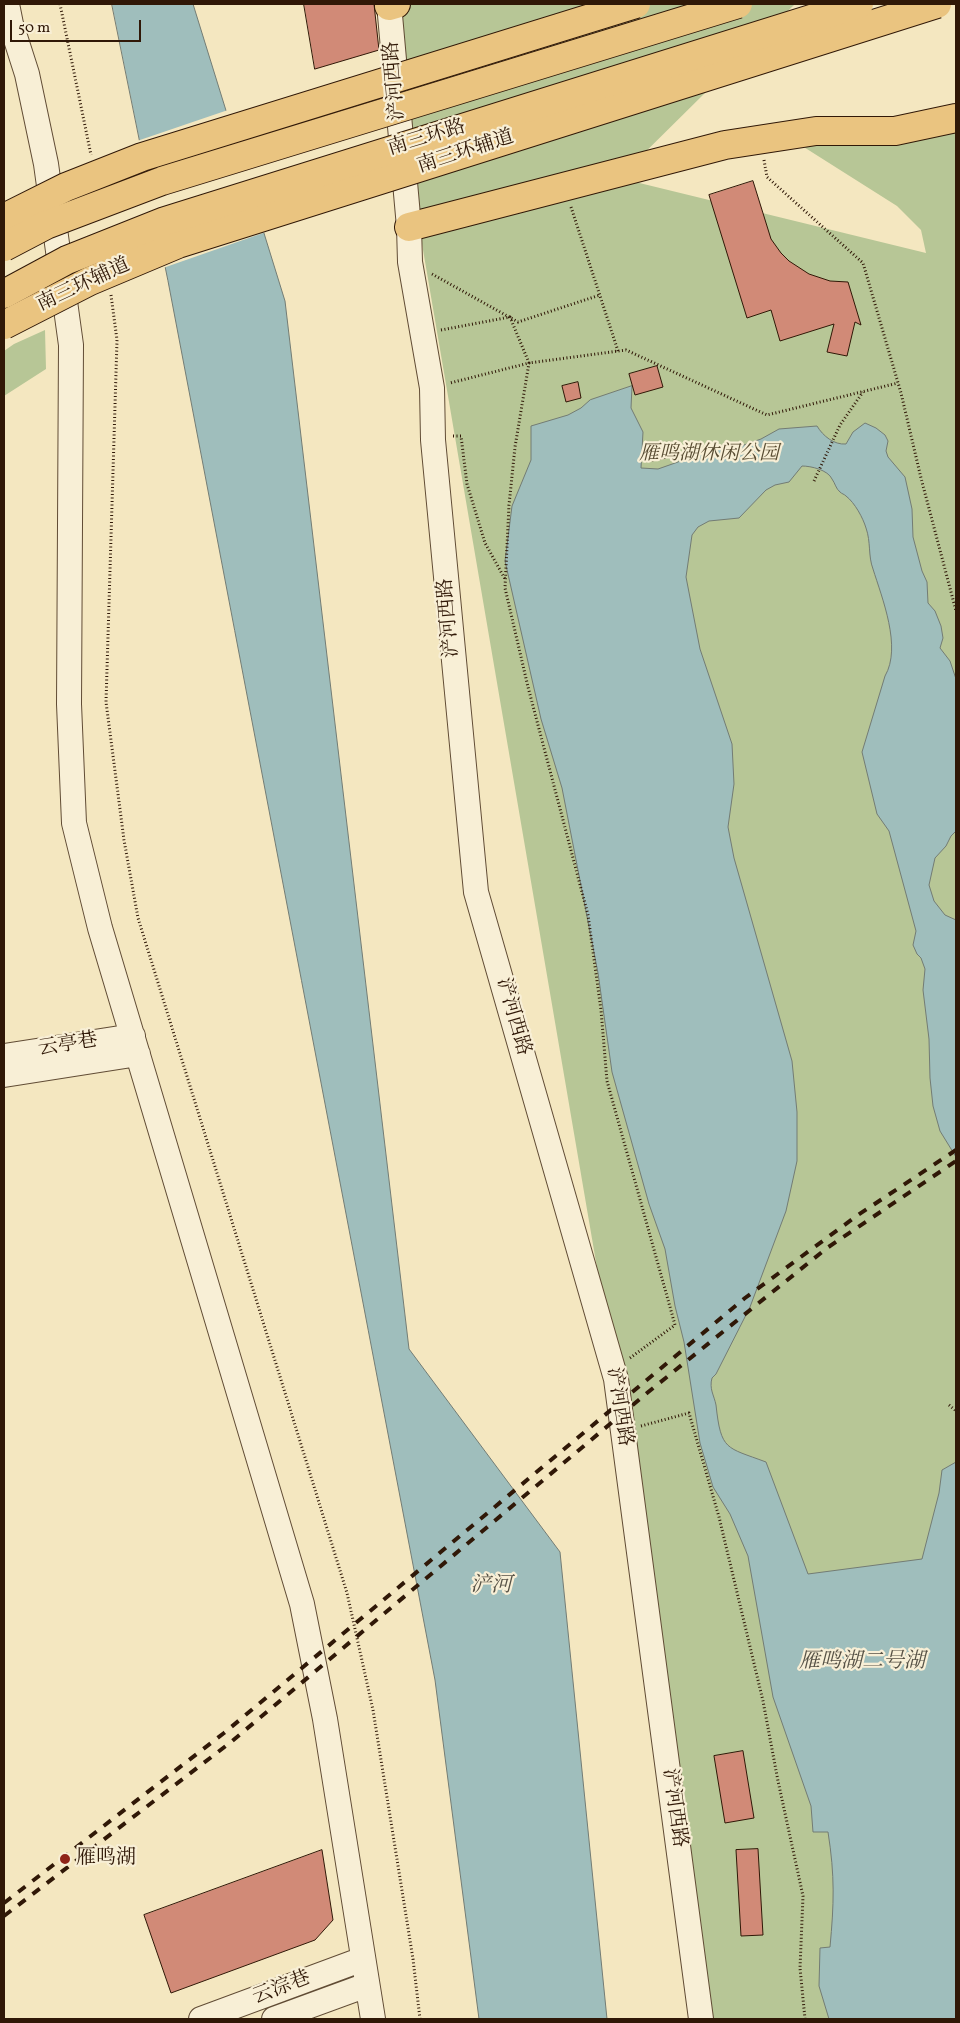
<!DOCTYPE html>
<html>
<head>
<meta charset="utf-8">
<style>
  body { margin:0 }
  #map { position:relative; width:960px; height:2023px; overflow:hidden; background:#f4e7c0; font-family:Vollkorn,serif }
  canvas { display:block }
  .frame { position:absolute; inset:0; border:5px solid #301807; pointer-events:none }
  .scale { position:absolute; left:10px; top:20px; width:131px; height:22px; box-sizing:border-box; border:2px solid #301807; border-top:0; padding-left:6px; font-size:15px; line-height:18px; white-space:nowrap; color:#301807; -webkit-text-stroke:4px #f8efd6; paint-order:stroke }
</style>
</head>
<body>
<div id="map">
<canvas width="960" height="2023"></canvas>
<div class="frame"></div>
<div class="scale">50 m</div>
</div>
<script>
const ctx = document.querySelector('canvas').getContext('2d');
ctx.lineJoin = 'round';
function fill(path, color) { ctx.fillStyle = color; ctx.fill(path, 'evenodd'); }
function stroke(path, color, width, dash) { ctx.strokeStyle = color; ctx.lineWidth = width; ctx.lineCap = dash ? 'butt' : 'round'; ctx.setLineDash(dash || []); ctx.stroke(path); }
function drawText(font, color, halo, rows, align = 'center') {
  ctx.font = font + ' Vollkorn,"Noto Serif SC",serif'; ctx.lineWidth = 4.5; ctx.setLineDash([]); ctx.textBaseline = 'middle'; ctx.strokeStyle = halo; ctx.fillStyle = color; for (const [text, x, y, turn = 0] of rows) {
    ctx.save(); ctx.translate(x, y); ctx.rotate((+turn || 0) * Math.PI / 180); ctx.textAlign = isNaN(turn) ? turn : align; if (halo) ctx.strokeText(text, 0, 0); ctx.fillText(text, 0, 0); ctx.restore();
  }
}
fill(new Path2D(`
  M381 4H795L619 178 926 253 921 230 897 206 799 144 956 125V2019H704L616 1379Z
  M45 330 46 369 4 396V351L14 344Z`), '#b7c696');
const water = new Path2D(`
  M112 4H193L285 301 409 1349 560 1552 607 2019H479L435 1680 168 281Z
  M632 386 631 408 643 432 641 468 658 469 678 462 696 451 744 445 761 439 779 429 817 426C823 436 834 445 846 444L853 432 865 423 876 428 885 435 888 441 886 451 888 457 905 477 912 509 913 537 922 571 927 582 928 603 935 611 941 626 943 638 940 648 950 661 956 679V831L951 836 946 846 935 858 929 885 934 901 945 915 956 920V1157L940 1131 933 1106 930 1078 929 1039 923 990 925 969 921 958 917 954 913 945 916 931 889 831 877 814 862 752 885 676C902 647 882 598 873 569 868 556 871 542 866 528 863 518 855 503 846 496 844 494 842 494 840 492 836 489 835 483 832 479 828 470 811 466 802 466L789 482 775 485 766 490 739 518 709 521 698 527 692 535 686 577 700 649 732 744 734 784 728 827 734 858 792 1061 797 1112V1161L786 1211 750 1307 716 1374 712 1378C709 1389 714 1395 716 1405 721 1451 726 1447 766 1462L808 1574 922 1559 939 1493 942 1470 956 1462V2019H829L819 1986 820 1948 830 1947C834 1904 835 1876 828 1832H813L811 1806 773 1697 748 1556 730 1514 713 1487 700 1443 684 1342 675 1306 665 1249 649 1204 612 1072 598 973 562 788 541 719 505 561 512 506 531 460V426L568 415 581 408 590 400Z`);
fill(water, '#9fbebc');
stroke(water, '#737c74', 1);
fill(new Path2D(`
  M228 110 266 232 163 268 137 141Z`), '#f4e7c0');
const building = new Path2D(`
  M304 4H374L379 50 315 69Z
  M753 181 771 239 781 253 789 261 809 274 830 281 848 282 861 325 855 322 847 356 827 352 834 324 780 341 771 310 747 318 709 195Z
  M657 366 663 387 635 395 629 374Z
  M578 382 581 398 566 402 562 386Z
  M662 445 666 458 652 461 649 448Z
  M743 1751 754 1818 725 1823 714 1756Z
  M758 1849 763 1935 741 1936 736 1850Z
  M322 1850 333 1920 315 1940 171 1993 144 1915Z`);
fill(building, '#d18a77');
stroke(building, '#301807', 1);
const minor = new Path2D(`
  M7 4 11 24 27 74 46 164 71 345 69 704 74 823 100 928 302 1604 325 1719 373 2019
  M389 4 409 227 410 262 432 388 433 440 476 892 616 1379 701 2019
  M4 1056 133 1036
  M4 1075 138 1054
  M201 2019 363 1959
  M274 2019 367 1985`);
const major = new Path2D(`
  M389 6 396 4
  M409 227 725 145 816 131H895L956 118`);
stroke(minor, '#614c35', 26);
stroke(major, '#301807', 30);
stroke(new Path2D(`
  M60 4 91 155
  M764 160 767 177 863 263 901 393 921 478 956 611
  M571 207 618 351
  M432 274 518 322 600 295
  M111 295 117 340 106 702 124 840 138 918 347 1593 373 1710 413 1959 420 2019
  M441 330 510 317 529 363 450 383
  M453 436H461L467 484 485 543 505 579
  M814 481 840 425 863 392
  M630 1358 675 1325 607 1081 601 1010 588 915 528 687 505 588 509 505 515 447 529 363 626 350 767 415 898 383
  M949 1405 956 1411
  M641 1426 689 1413 719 1517 763 1701 778 1781 803 1896 800 1968 805 2019`), '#301807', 3, [1, 2.5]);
stroke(minor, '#f8efd6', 24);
stroke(major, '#eac480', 28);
stroke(new Path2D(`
  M4 1903 224 1733 745 1298 858 1215 956 1150
  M4 1916 231 1742 647 1393 827 1248 956 1161`), '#301807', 4, [9, 9]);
const majorBridge = new Path2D(`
  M4 218 66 187 142 157 636 4
  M4 325 90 281 178 244 937 4`);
const highwayBridge = new Path2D(`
  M4 247 46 225 162 181 738 4
  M4 294 67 260 165 221 859 4`);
stroke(majorBridge, '#301807', 30, []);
stroke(highwayBridge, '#301807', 30, []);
stroke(majorBridge, '#eac480', 28);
stroke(highwayBridge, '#eac480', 28);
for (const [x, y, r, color] of [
  [65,1859,6,"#8f2418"]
]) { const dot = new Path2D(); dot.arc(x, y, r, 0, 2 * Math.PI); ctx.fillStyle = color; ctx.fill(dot); stroke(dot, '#f8efd6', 2); }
drawText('20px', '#301807', '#f8efd6', [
  ["浐河西路",396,81,-95],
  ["南三环路",427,139,-17],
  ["南三环辅道",466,153,-18],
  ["南三环辅道",84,286,-25],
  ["浐河西路",450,618,-95],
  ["浐河西路",512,1017,74],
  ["云亭巷",68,1046,-9],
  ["浐河西路",618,1407,81],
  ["浐河西路",673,1808,82],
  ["云淙巷",282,1989,-21]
]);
drawText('italic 20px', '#584c32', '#f8efd6', [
  ["雁鸣湖休闲公园",709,455]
]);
drawText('20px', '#301807', '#f8efd6', [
  ["雁鸣湖",76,1859]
], 'left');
drawText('italic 21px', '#575246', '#f8efd6', [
  ["浐河",491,1587],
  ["雁鸣湖二号湖",862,1663]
]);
</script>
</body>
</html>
